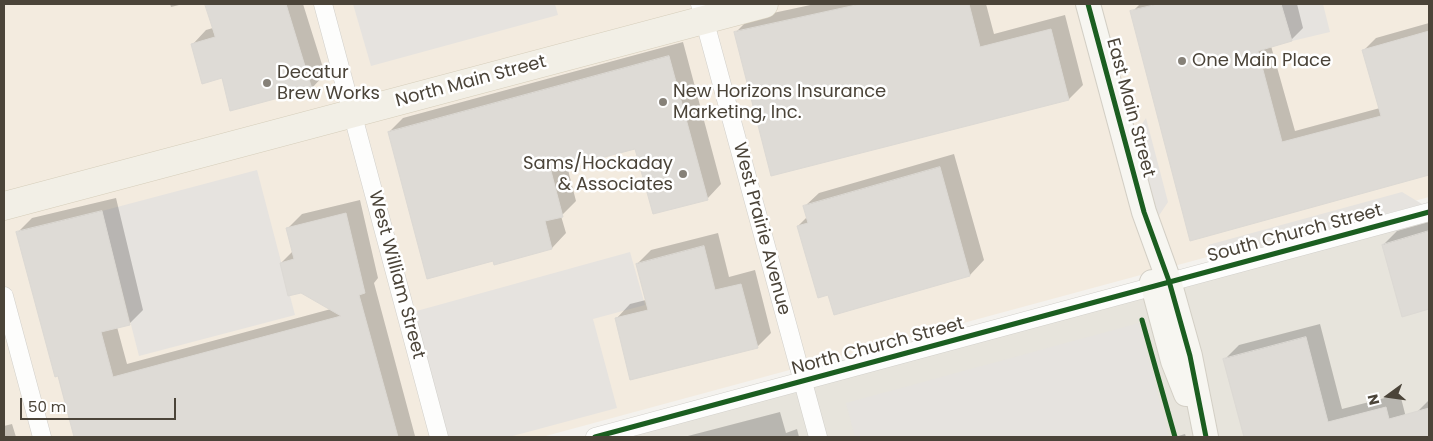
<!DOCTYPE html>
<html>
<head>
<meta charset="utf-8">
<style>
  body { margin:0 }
  #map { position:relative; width:1433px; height:441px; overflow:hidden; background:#f4f2ee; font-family:Poppins,sans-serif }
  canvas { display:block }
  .frame { position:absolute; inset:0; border:5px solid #4b4439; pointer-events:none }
  .north { position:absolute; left:1363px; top:371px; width:50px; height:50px; -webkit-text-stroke:4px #fff; paint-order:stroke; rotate:256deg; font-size:14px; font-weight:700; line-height:20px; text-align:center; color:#4b4439 }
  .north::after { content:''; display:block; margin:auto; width:18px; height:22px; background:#4b4439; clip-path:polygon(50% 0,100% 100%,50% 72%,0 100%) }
  .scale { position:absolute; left:20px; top:398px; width:156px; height:22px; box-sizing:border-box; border:2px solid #4b4439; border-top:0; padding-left:6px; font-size:15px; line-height:18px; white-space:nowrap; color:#4b4439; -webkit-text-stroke:4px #fff; paint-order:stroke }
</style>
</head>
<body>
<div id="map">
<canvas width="1433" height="441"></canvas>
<div class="frame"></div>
<div class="north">N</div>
<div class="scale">50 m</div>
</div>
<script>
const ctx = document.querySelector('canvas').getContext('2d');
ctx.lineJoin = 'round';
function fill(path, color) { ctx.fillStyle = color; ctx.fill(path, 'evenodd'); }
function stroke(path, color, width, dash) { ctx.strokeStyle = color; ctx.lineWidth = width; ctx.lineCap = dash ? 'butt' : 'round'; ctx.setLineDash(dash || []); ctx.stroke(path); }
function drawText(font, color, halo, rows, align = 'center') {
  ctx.font = font + ' Poppins,sans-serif'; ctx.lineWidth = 5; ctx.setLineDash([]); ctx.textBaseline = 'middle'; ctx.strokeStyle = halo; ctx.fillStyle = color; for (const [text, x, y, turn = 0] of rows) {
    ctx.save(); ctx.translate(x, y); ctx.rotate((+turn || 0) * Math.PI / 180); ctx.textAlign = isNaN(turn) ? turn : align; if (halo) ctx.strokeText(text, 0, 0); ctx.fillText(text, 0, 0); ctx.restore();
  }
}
fill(new Path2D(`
  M1429 215V437H1206L1163 286Z
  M1158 288 1201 437H611Z`), '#e7e4dc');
fill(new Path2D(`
  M4 4H1429V197L542 437H4Z`), '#f3ebdf');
fill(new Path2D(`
  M353 4H555L558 15 371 66Z
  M1281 4H1323L1330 32 1292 41Z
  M1146 118 1168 202 1156 220 1134 136Z
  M257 170 295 315 139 356 102 211Z
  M1402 192 1422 204 1224 257 1208 245Z
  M630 252 645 305 593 319 617 408 509 437H448L413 312Z
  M1139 323 1169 437H855L846 403Z`), '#e6e3df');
fill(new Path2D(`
  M170 4H183L171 7Z
  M207 4H303L325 74 312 88 231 109 222 77 193 44 206 30 213 28Z
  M815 4H986L994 34 1065 15 1083 85 1069 99 736 32 750 18Z
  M1140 4H1297L1303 28 1291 40 1271 46 1295 131 1380 108 1364 50 1376 38 1429 23V174L1191 239 1132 12Z
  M683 42 721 184 707 199 636 147 567 166 576 201 561 216 566 233 552 248 495 263 389 132 403 118Z
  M954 154 984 260 970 275 835 313 829 293 798 226 807 217 804 207 819 193Z
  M116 198 143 310 129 324 117 327 127 364 331 309 281 263 293 251 288 228 302 214 360 200 378 278 374 283 415 436 75 437 18 232 32 218Z
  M1429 222V307L1403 315 1383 245 1397 231Z
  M718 233 729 277 755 270 771 333 757 347 616 319 630 304 646 300 637 264 651 250Z
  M1320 324 1342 409 1400 394 1411 437H1245L1225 359 1239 345Z
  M1429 400V437H1425L1417 412Z
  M780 412 786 433 797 429 799 437H684Z
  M12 424 16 437H4V426Z
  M1185 434 1186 437H1175Z`), '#0003');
const building = new Path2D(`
  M205 4H286L312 89 230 111 222 78 202 84 191 44 215 37Z
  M861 4H969L980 47 1051 29 1069 100 771 176 734 32Z
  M1158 4H1281L1292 41 1258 51 1282 142 1381 116 1362 50 1429 31V175L1190 241 1130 11Z
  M669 56 708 200 653 214 635 149 551 171 563 217 545 221 552 249 494 265 493 261 427 279 388 132Z
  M940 167 970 276 834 315 828 295 818 298 797 226 808 223 803 206Z
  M102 211 130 325 101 332 113 377 341 316 301 293 288 296 280 263 294 259 286 228 346 213 365 293 359 295 398 437H74L58 376 55 377 16 232Z
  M1429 231V309L1402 317 1382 245Z
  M704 246 715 290 741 284 758 348 630 380 615 318 648 310 636 264Z
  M1306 337 1328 422 1386 407 1389 419 1429 408V437H1244L1223 359Z`);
fill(building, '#dedbd6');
stroke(building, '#dcd9d4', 1);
const street = new Path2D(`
  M323 4 439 437
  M700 4 818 437
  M4 296 42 437
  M595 437 1429 212`);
const secondary = new Path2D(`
  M1088 4 1144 212 1169 281 1190 356 1206 437
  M1152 282 1173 361 1186 394`);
const primary = new Path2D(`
  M4 206 764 4`);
stroke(street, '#d2d0cb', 19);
stroke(secondary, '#d3cfc5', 26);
stroke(primary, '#d6cebb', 29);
stroke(street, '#fdfdfc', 18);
stroke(secondary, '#f7f6f1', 24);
stroke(primary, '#f2efe6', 28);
stroke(new Path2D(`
  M1088 4 1144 212 1169 281 1190 356 1206 437
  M1142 320 1175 437
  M595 437 1429 212`), '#1b5e20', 5);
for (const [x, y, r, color] of [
  [1182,61,5,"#868178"],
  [267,83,5,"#868178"],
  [663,102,5,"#868178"],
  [683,174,5,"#868178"]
]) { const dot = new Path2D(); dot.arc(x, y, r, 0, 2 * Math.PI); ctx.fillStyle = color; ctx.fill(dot); stroke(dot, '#fff', 2); }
drawText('18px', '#4b4439', '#fff', [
  ["One Main Place",1192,61],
  ["Decatur",277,73],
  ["Brew Works",277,94],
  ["New Horizons Insurance",673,92],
  ["Marketing, Inc.",673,113],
  ["Sams/Hockaday",673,164,"right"],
  ["& Associates",673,185,"right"]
], 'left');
drawText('18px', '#4b4439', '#fff', [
  ["North Main Street",471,82,-15],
  ["East Main Street",1130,108,75],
  ["West Prairie Avenue",761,229,75],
  ["South Church Street",1295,234,-15],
  ["West William Street",396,275,75],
  ["North Church Street",878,347,-15]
]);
</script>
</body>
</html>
